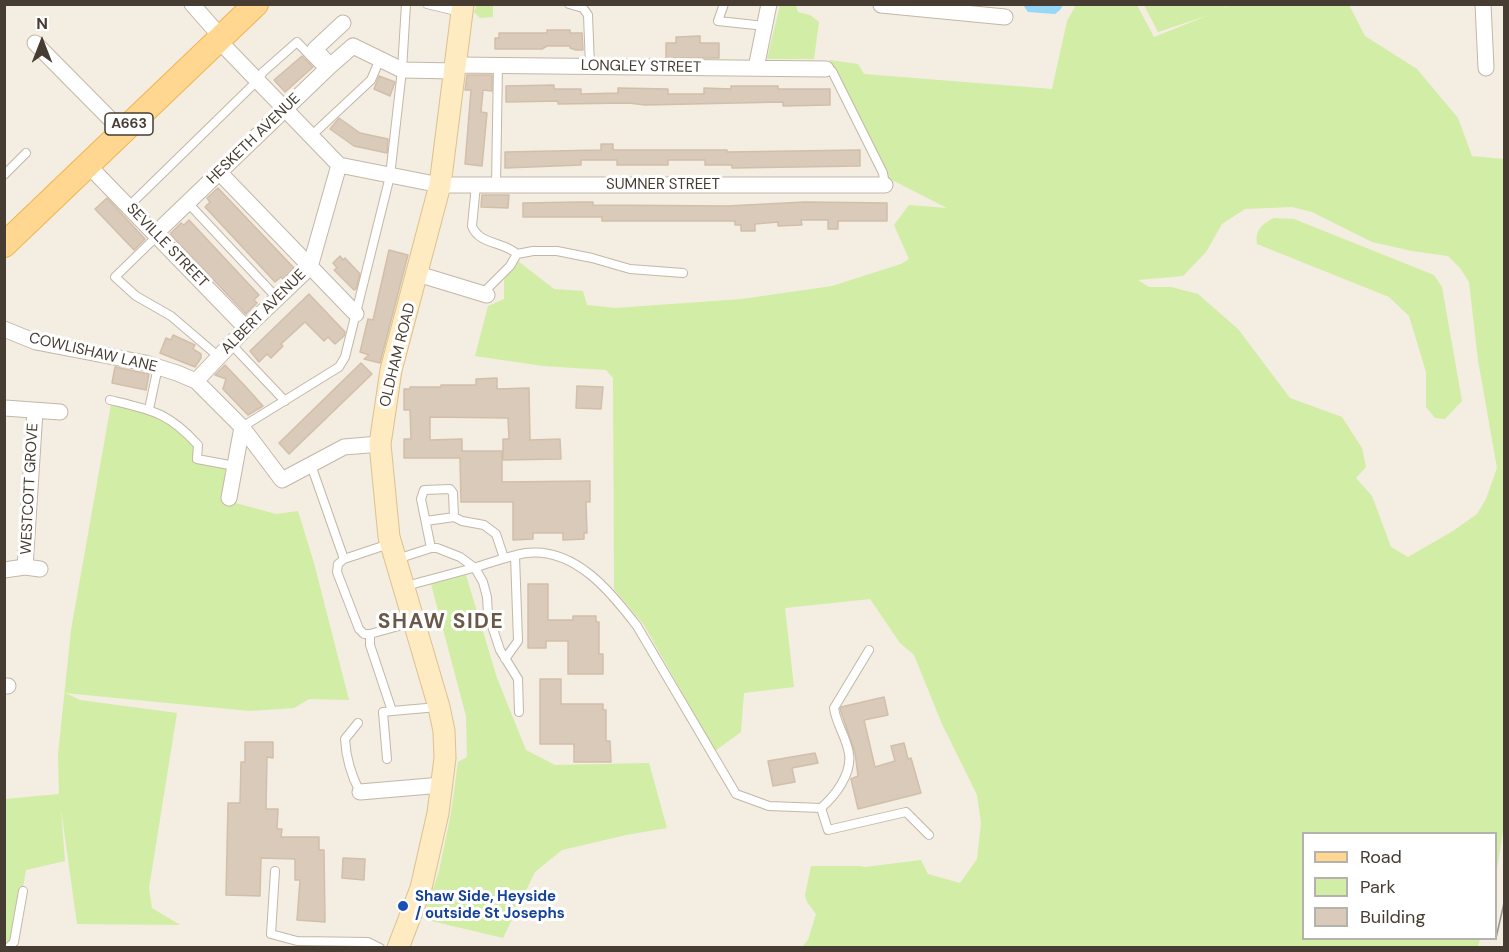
<!DOCTYPE html>
<html>
<head>
<meta charset="utf-8">
<style>
  body { margin:0 }
  #map { position:relative; width:1509px; height:952px; overflow:hidden; background:#f3ede2; font-family:"DM Sans",sans-serif }
  canvas { display:block }
  .frame { position:absolute; inset:0; border:6px solid #463c32; pointer-events:none }
  .legend { position:absolute; left:1302px; top:832px; width:195px; height:108px; box-sizing:border-box; background:#fff; border:2px solid #b5b1ad; margin:0; padding:8px 10px; list-style:none; font-size:18px; color:#463c32 }
  .legend li { display:flex; align-items:center; gap:12px; height:30px }
  .legend b { width:30px; border:2px solid #b5b1ad }
  .north { position:absolute; left:12px; top:12px; width:60px; height:60px; -webkit-text-stroke:4px #fff; paint-order:stroke; rotate:0deg; font-size:16px; font-weight:700; line-height:24px; text-align:center; color:#463c32 }
  .north::after { content:''; display:block; margin:auto; width:21px; height:27px; background:#463c32; clip-path:polygon(50% 0,100% 100%,50% 72%,0 100%) }
</style>
</head>
<body>
<div id="map">
<canvas width="1509" height="952"></canvas>
<div class="frame"></div>
<ul class="legend">
<li><b style="height:8px;background:#ffd790"></b>Road</li>
<li><b style="height:16px;background:#d2eda6"></b>Park</li>
<li><b style="height:16px;background:#d9cab9"></b>Building</li>
</ul>
<div class="north">N</div>
</div>
<script>
const ctx = document.querySelector('canvas').getContext('2d');
ctx.lineJoin = 'round';
function fill(path, color) { ctx.fillStyle = color; ctx.fill(path, 'evenodd'); }
function stroke(path, color, width, dash) { ctx.strokeStyle = color; ctx.lineWidth = width; ctx.lineCap = dash ? 'butt' : 'round'; ctx.setLineDash(dash || []); ctx.stroke(path); }
function drawText(font, color, halo, rows, align = 'center') {
  ctx.font = font + ' "DM Sans",sans-serif'; ctx.lineWidth = 6; ctx.setLineDash([]); ctx.textBaseline = 'middle'; ctx.strokeStyle = halo; ctx.fillStyle = color; for (const [text, x, y, turn = 0] of rows) {
    ctx.save(); ctx.translate(x, y); ctx.rotate((+turn || 0) * Math.PI / 180); ctx.textAlign = isNaN(turn) ? turn : align; if (halo) ctx.strokeText(text, 0, 0); ctx.fillText(text, 0, 0); ctx.restore();
  }
}
fill(new Path2D(`
  M1224 4 1226 8 1227 4 1349 5 1365 36 1417 69 1458 118 1472 156 1504 159V825L1496 876V834H1304V938L1480 939 1478 947H802L808 940 816 914 807 902 805 895 811 866H860L865 867 921 860 928 874 960 883 977 859 981 823 977 795 942 724 914 655 900 643 870 599 785 608 794 687 744 693 741 732 715 751 644 625 614 589 613 378 606 370 543 366 475 356 488 306 504 299V279L516 266 518 261 554 289 583 291 587 305 615 308 742 299 832 286 901 264 909 259 894 225 909 205 947 208 888 178 829 60 858 64 864 74 1052 89 1067 21 1076 5H1137L1154 37 1209 15 1158 32 1144 5ZM1292 207 1312 212 1372 242 1412 251 1448 256 1460 268 1469 282 1478 360 1497 468 1486 499 1477 514 1453 531 1408 557 1391 547 1372 496 1356 478 1366 467 1362 448 1342 417 1290 398 1238 329 1198 294 1171 287H1149L1138 280 1183 276 1206 252 1222 224 1245 209Z
  M477 5H493V17L480 18 474 12Z
  M780 5H796L798 12 810 15 819 22 814 59H767Z
  M1274 218 1294 219 1434 275 1442 287 1462 401 1445 419 1435 418 1426 407V372L1409 316 1389 297 1257 244C1255 230 1262 224 1274 218Z
  M111 404 157 414 182 432 195 446 194 462 226 468 221 499 276 514 298 511 314 563 349 700 309 699 294 708 250 711 65 693 80 700 177 713 149 888 152 908 180 925 77 924 61 809 65 861 26 870 14 939 5 945V799L59 794 58 755 71 630Z
  M466 575 497 678 526 750 555 765 649 763 667 828 626 835 562 850 535 872 503 938 423 919 439 871 451 813 458 762 467 757 466 716 431 584Z`), '#d2eda6');
fill(new Path2D(`
  M1023 5 1063 4V5L1060 10 1055 14 1028 12Z`), '#96d8f8');
const building = new Path2D(`
  M547 30H570V33H582L583 50H576L570 48V46H547L542 49H495V38H499V33H547Z
  M700 36V43H719V58H666V43H676V37Z
  M302 56 313 67 285 92 274 80Z
  M467 75H492V91L483 90 481 112 487 113 482 166 465 164 471 90H465Z
  M379 76 395 82 390 96 374 89Z
  M554 85V89H581V94L618 93V88L668 89V94H704V88L731 89V86H778V89H830V105L783 106V102L645 105 629 103 558 104V101L506 102V86Z
  M339 118 360 133 388 139 387 153 354 146 330 129Z
  M601 144H613V150H727V152L860 150V166L732 168V165H705V160H668V165H617V160H581V165L505 168V152L601 150Z
  M218 188 294 268 283 279 281 277 275 282 205 207 210 202 207 198Z
  M482 195H509L508 208 481 207Z
  M107 198 145 239 134 250 95 209Z
  M581 202H593V205L727 206 805 202 887 203V221H838V229H828V220H801L802 225 778 226V222L755 224V231H741V225H735V221H602V217H523V203Z
  M189 220 259 295 254 300 257 303 246 314 170 234 181 223 184 225Z
  M389 250 408 255 380 363 364 359 369 355 360 352 368 319 373 320Z
  M340 256 343 260 345 258 360 274 356 289 354 290 334 270 337 268 333 263Z
  M309 294 345 332 344 336 335 344 328 337 324 341 305 322 281 344 283 346 271 358 267 354 259 362 250 351Z
  M173 335 195 345 193 349 201 354V358L195 367 160 353 166 338 171 340Z
  M361 363 372 374 289 454 279 443Z
  M225 365 245 386 263 406 248 415 244 411 223 389 226 379 215 375Z
  M115 367 149 374 146 390 112 383Z
  M497 378V389L529 388 530 440 560 439 561 459 503 460V439H509L508 418 430 417V440L462 439V451H502V482L590 481V502H586L587 533H584V539L563 540V533H533V539L513 540V502H461L460 458H404V439H411L410 410H404V389H410V387H441V385H476V379Z
  M577 386 603 387 601 409 576 408Z
  M528 584H548V620H573V616H596V622H599V654H603V674H568V641H546V648H528Z
  M540 679H561V704H603V710H606V741H610L611 762H574V744H540Z
  M884 697 888 715 864 720 875 767 895 761 891 746 904 743 908 759 911 758 921 793 858 809 851 779 858 776 855 753 840 709 841 707Z
  M245 742H273V758L267 757 266 809H278L277 829H282L281 837H319V850H324L325 922 297 920 300 880H295V859L261 858 260 896 226 895 228 803H240L241 762H245Z
  M815 753 818 763 792 768 795 782 773 786 768 761Z
  M343 858 365 859 364 880 342 878Z`);
fill(building, '#d9cab9');
stroke(building, '#d2bfa9', 1.5);
const lane = new Path2D(`
  M427 4 460 12
  M569 4 583 8 588 15 590 66
  M724 4 718 21 765 26
  M826 69 832 71 883 173 885 185
  M311 136 371 80 380 59
  M4 175 26 153
  M476 185 472 226C479 245 503 241 517 254
  M496 185 498 65
  M188 203 277 298
  M129 206 257 81 263 72 297 42 324 70
  M155 234 152 241 115 277 136 296 171 316 219 357
  M517 254 533 251H557L592 258 630 269 683 273
  M483 293 510 266 517 254
  M231 344 285 401
  M110 400C152 410 168 412 198 445L197 459 235 466
  M149 409 158 367
  M242 427 339 367 345 357 390 176 402 70 406 4
  M311 465 344 559
  M426 521 454 517 462 521 484 525 496 534 504 558
  M389 544 344 559 338 564 337 572 359 629 364 634H370L413 622
  M431 548 421 499 424 490 450 489 453 493 454 517
  M397 559 431 548H437L460 557 475 568 483 582 487 597 488 614 500 650 518 679 519 712
  M406 586C428 580 451 574 473 568 491 563 508 556 526 553 575 547 611 592 637 626L736 794 769 806 821 808 828 830 906 812 929 835
  M370 634V645L392 711 438 707
  M505 659 518 641 515 556
  M358 723 345 739C346 759 351 775 360 792
  M387 759 383 712 392 711
  M821 808C835 796 852 774 849 754 847 738 836 724 834 708L869 650
  M275 871 271 934 297 941 368 942 380 948
  M8 948 14 942 23 891`);
const street = new Path2D(`
  M192 4 221 37
  M1483 4 1486 68
  M881 5 1005 17
  M35 43 122 131
  M226 48 339 165 440 185H885
  M456 65 826 69
  M330 66 315 49 343 23
  M756 68 769 4
  M87 164 246 328
  M219 172 356 314
  M156 233 330 66 353 46 402 70 455 71
  M418 274 487 295
  M4 329 36 342 145 363 177 373 196 381 242 427 282 480 344 447 380 444
  M196 381 246 328 310 267 339 165
  M5 408 60 412
  M229 498 242 427
  M25 567 35 411
  M4 570 25 567 40 569
  M4 686H8
  M360 792 442 785`);
const secondary = new Path2D(`
  M398 948 421 888 438 813 445 758 444 731 439 707 389 537 380 444 391 370 440 185 463 4`);
const primary = new Path2D(`
  M4 245 256 4`);
stroke(lane, '#c3b7a7', 10);
stroke(street, '#c3b7a7', 17);
stroke(secondary, '#dcc18e', 23);
stroke(primary, '#f1b552', 26);
stroke(lane, '#fff', 8);
stroke(street, '#fff', 15);
stroke(secondary, '#ffebc1', 21);
stroke(primary, '#ffd790', 24);
stroke(new Path2D(`
  M1496 938 1504 903`), '#949494', 1.5);
for (const [x, y, r, color] of [
  [403,906,6,"#1a4fb4"]
]) { const dot = new Path2D(); dot.arc(x, y, r, 0, 2 * Math.PI); ctx.fillStyle = color; ctx.fill(dot); stroke(dot, '#fff', 2); }
for (const [x, y, w] of [
  [129,124,48]
]) { const box = new Path2D(); box.roundRect(x - w / 2, y - 11, w, 22, 4.5); ctx.fillStyle = '#fff'; ctx.fill(box); stroke(box, '#463c32', 1.5); }
drawText('bold 14px', '#463c32', null, [
  ["A663",129,124]
]);
drawText('15px', '#463c32', '#fff', [
  ["LONGLEY STREET",641,67,1],
  ["HESKETH AVENUE",254,139,-44],
  ["SUMNER STREET",663,185],
  ["SEVILLE STREET",167,246,46],
  ["ALBERT AVENUE",264,312,-45],
  ["COWLISHAW LANE",93,353,13],
  ["OLDHAM ROAD",398,355,-76],
  ["WESTCOTT GROVE",30,489,-87]
]);
drawText('bold 15px', '#164399', '#fff', [
  ["Shaw Side, Heyside",415,897],
  ["/ outside St Josephs",415,914]
], 'left');
ctx.letterSpacing = '1.5px';
drawText('bold 21px', '#6a5948', '#fff', [
  ["SHAW SIDE",441,622]
]);
ctx.letterSpacing = '0px';
</script>
</body>
</html>
